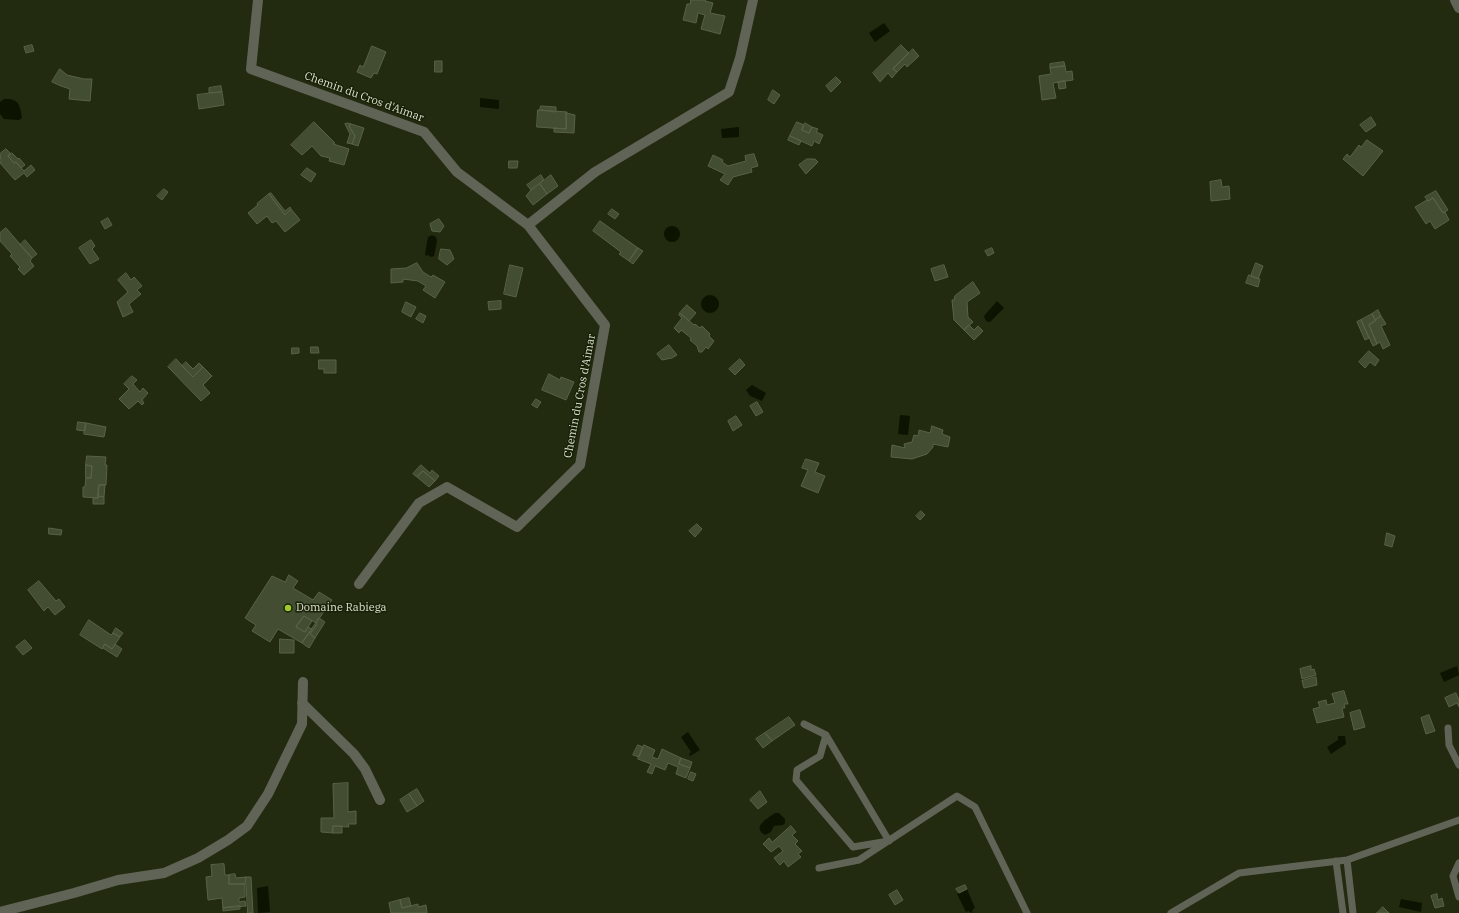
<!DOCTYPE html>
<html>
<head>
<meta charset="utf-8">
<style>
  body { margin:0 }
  canvas { display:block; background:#222a0f }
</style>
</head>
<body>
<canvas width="1459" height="913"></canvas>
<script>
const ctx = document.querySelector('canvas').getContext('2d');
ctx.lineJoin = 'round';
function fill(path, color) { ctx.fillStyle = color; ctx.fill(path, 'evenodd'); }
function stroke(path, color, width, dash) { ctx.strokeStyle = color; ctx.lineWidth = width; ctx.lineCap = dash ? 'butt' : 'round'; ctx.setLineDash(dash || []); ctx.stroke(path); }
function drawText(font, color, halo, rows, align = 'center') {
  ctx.font = font + ' "IBM Plex Serif",serif'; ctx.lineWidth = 3; ctx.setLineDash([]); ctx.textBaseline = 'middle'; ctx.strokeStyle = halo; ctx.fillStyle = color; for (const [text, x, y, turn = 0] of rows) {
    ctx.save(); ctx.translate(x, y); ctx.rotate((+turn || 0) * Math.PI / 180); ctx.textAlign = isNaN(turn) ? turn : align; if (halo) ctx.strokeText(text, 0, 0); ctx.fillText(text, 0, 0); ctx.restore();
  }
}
fill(new Path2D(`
  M884 23 890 31 875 42 869 33Z
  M480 98 499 100V109L480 107Z
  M4 99C19 98 20 105 22 118L19 120 4 119 0 114V102Z
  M739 127V137L722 138 721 129Z
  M664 234a8 8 0 1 1 16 0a8 8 0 1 1-16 0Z
  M432 235 436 237 437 241 434 256 431 257 428 255 426 256 425 254 428 237Z
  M701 304a9 9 0 1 1 18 0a9 9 0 1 1-18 0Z
  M997 301 1004 308 990 322 986 321 984 316Z
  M752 385 766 393 762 401 750 396 746 390Z
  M900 415 910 416 908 435 898 434Z
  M1457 666 1459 675 1444 682 1440 673Z
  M688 732 700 750 690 756 689 754 691 752 681 737Z
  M1338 736H1345L1346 744 1331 754 1327 747 1338 740Z
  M775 813H779L785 819V823L783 825 774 826 771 832 765 835C751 827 768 818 775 813Z
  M268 886 270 912 258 913 257 888Z
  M967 889 975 908 973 909 972 913 968 911 966 912 957 894Z
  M1401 899 1422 903 1421 912 1399 907Z`), '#0c1300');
const building = new Path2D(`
  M691 0H706L705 1 713 3 710 13 725 16 720 34 701 29 705 15 698 13 696 23 683 20 687 4H690Z
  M32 45 34 51 26 53 24 47Z
  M901 45 909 53 893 69 897 72 892 78 888 73 880 82 873 73Z
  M372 46 386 52 377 74 374 73 371 78 357 72 360 65 363 67Z
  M913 49 919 56 907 67 905 64 897 72 893 69Z
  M435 61H442V72H435Z
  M1064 62 1065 66 1050 68V64Z
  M1065 66 1066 72 1072 71 1073 80 1053 83 1056 98 1042 100 1039 76 1051 74 1050 68Z
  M60 69 67 75 84 79H92L90 101 69 99 70 89 61 86 52 82Z
  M836 77 841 82 831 92 826 86Z
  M1065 81 1066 88 1059 89 1058 82Z
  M221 86 222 92 209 93V88Z
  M773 90 780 95 774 104 768 100Z
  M222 92 224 105 199 109 197 95Z
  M541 106 556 107V112L540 110Z
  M538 110 567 112 566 129 537 127Z
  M566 113 575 115 574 133 554 132V128L566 129Z
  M1371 117 1376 125 1366 132 1360 125Z
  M314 122 335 143 333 144 349 149 344 165 329 161 330 158 321 156 312 146 302 155 291 145Z
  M797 122 804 125 802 130 809 133 812 127 818 129 816 132 823 135 819 144 814 141 812 146 790 136Z
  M348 123 351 124 349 126 355 136 352 144 347 143 350 134 345 124Z
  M805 123 812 127 809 133 802 130Z
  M351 124 364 128 358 146 352 144 355 136 349 126Z
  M790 136 801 141 799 145 788 140Z
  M1367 140 1383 151 1363 176 1343 159 1347 154 1350 157 1359 145 1361 147Z
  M6 149 11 154 8 156 14 163 16 162 24 171 31 165 35 170 27 177 24 173 15 180 0 163 1 161 0 154Z
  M12 153 18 159 19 158 25 165 21 168 16 162 14 163 8 156Z
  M754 154 758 166 751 168 752 172 733 177 728 185 720 180 725 174 708 166 713 155 723 160 722 162 728 166 746 161 745 156Z
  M807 159H815L818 162 806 174 799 165Z
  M509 161H518L517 168H509Z
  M307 168 316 174 311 182 301 175Z
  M541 175 544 180 531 190 527 185Z
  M551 175 558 186 547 194 540 184Z
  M1221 180 1222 187 1229 186 1230 199 1211 201 1210 182Z
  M540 184 547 194 533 205 526 196 531 190Z
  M164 189 168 192 162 200 157 196Z
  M1436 191 1448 210 1443 213 1433 198 1428 201 1425 197Z
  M271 193 285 211 290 207 291 209 285 215 269 194Z
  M269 194 285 215 291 209 300 220 285 232 276 221 272 223 267 216 257 224 248 213 258 205 257 204Z
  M1433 198 1443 213 1445 212 1449 220 1435 229 1430 221 1426 224 1415 207 1427 200 1428 201Z
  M612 209 619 214 615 219 608 214Z
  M108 218 112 225 105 229 101 222Z
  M439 219 444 226 440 232 432 231 430 224Z
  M600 221 638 248 629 261 619 254 621 252 593 231Z
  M6 228 32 258 30 261 34 266 24 275 18 269 20 267 10 256 12 254 0 241V233Z
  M25 240 37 254 32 258 20 245Z
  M91 240 95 246 92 249 99 259 90 264 79 248Z
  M638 248 643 251 633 264 629 261Z
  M992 248 994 253 988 256 985 251Z
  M441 249 450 250 454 259 447 265 439 259Z
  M417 263 423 272 431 277 433 275 445 282 435 298 423 290 426 286 418 281 403 279V282L391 283V269L406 268Z
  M1256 263 1263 266 1258 279 1251 276Z
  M510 265 523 268 516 297 504 294Z
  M944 265 948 277 935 281 931 269Z
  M126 273 131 280 134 277 142 286 137 290 141 294 129 304 133 312 123 317 117 302 128 292 118 280Z
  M1249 275 1260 279 1258 287 1246 283Z
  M973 282 980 293 967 302 968 317 973 322 964 330 954 320 952 300H954L955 296Z
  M501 301V309L489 310 488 302Z
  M406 302 416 307 411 317 402 312Z
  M687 305 696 313 689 321 680 313Z
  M1378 310 1381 316 1375 320 1372 314Z
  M420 313 426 316 423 323 416 319Z
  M680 313 694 325 695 324 700 328 702 326 710 334 709 336 714 341 708 349 706 347 702 352H699L697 346 690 340 691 338 681 330 679 333 674 328 682 318 679 315Z
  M1372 314 1376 321 1369 325 1377 344 1373 346 1361 320Z
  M1381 316 1386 324 1381 326 1390 345 1383 349 1380 342 1377 344 1369 325Z
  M1361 320 1369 338 1365 340 1357 322Z
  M969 325 974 330 978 326 983 331 974 340 964 330Z
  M669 345 677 355 672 358 662 360 657 354Z
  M311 347H318L319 353H311Z
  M292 348H299V353L292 354Z
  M1369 351 1379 360 1375 366 1370 362 1365 368 1359 362Z
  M176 359 193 377 203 367 212 376 203 385 210 393 201 401 168 367Z
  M740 359 745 365 735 375 729 369Z
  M319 360H336V373H324V369H319Z
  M186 362 193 369 199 363 203 367 193 377 182 366Z
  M549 374 560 380 561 377 574 382 566 400 542 390Z
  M132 376 137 380 133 384 140 392 143 388 148 393 142 400 144 403 142 405 138 401 129 409 119 399 129 389 124 384Z
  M536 399 541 402 537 408 532 405Z
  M757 402 763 412 756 416 750 406Z
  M736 416 742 425 733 431 728 421Z
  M78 422 86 423 85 431 77 430Z
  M86 423 106 427 104 437 84 434Z
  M932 426 943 430 942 434 950 437 948 447 933 444V447L927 454 912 459 891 457 892 445 905 448 904 444 912 442 914 435 918 436 919 430 930 433Z
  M87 456 106 457 105 465H107L106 485H99L98 498 83 497V487H85L86 478H91L92 466 86 465Z
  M806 459 819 463 815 472 825 476 818 493 801 486 808 470 802 468Z
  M86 465 92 466 91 478H86Z
  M421 465 430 473 432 470 439 476 435 481 423 471 417 477 413 474Z
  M423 471 435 481 429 487 417 477Z
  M99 485H105L104 497 98 496Z
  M98 496 104 497V504H93V498H98Z
  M921 511 925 515 920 520 916 516Z
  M697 524 702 529 695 537 689 531Z
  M49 528 62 530 61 535 49 534Z
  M1387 533 1395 536 1392 547 1385 545Z
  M289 575 298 581 293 588 313 600 319 592 332 600 316 623 304 616 296 627 305 632 308 627 312 629 302 643 278 629 270 642 252 631 256 625 245 618 272 576 285 582Z
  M39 581 56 601 59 599 65 607 55 615 48 607 44 611 28 590Z
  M304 616 312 621 305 632 296 627Z
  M319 618 325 622 315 638 310 634 317 624 316 623Z
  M89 620 111 635 113 633 120 637 112 649 105 644 102 649 80 635Z
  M316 623 317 624 310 634 315 638 309 648 302 643Z
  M116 628 123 633 120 637 113 633Z
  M280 639 294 640V653H280Z
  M25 640 32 648 23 655 16 647Z
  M105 644 112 649 115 644 122 649 117 657 103 648Z
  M1311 666V670L1314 669 1316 675 1302 679 1300 669Z
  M1316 677 1317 685 1304 688 1302 681Z
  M1344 691 1348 704H1344L1345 708H1342L1344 717 1317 723 1313 709 1320 707 1318 702 1326 700 1327 705 1335 703 1332 694Z
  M1456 693 1459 700V707L1457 703 1449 707 1445 698Z
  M1360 710 1365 727 1354 730 1350 713Z
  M1429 715 1435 731 1426 734 1421 718Z
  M789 717 795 725 772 741 765 733Z
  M765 733 772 741 763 748 756 739Z
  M638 745 643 747 639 757 633 755Z
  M644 745 655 750 652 757 658 759 662 749 681 758 679 764 690 768 686 778 676 774 678 767 668 763 665 770 655 766 652 774 647 772 651 764 638 759Z
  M681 758 692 762 690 768 679 764Z
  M691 772 696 774 693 781 688 779Z
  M348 783V812L356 811V824H348L349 827 333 826V833L321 832V818H334L333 784Z
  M417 789 424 801 417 806 409 794Z
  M760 791 767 802 758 809 750 800Z
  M409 794 417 806 407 812 400 800Z
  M333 826H342V833H333Z
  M791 826 796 832 792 835 798 841 795 844 802 851 798 854 801 857 788 867 784 861 780 865 774 858 783 851 779 846 771 852 763 844 769 838 772 842Z
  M224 864 225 875H229V884H245V897L239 898V902L245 901 246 906 223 908 222 898 208 900 206 877 212 876 211 865Z
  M235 874 236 878 246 877 245 884H229V875Z
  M246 877H251L253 913H248Z
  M965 885 967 889 959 893 956 889Z
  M897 890 903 900 895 905 889 895Z
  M1437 894 1438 900 1442 898 1444 906 1435 908 1431 896Z
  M409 898 411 906 402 908 400 900Z
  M400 900 402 908 418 904V907L426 905 427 913H391L389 903Z
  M240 906V909L223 911V908Z
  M1383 907 1389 913H1377Z`);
fill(building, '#434d31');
stroke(building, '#586245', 1);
stroke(new Path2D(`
  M804 724 826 735 820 756 797 770 796 780 853 847 889 841 826 735
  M1448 728 1449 745 1459 765
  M1347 860 1353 913
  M1336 861 1343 913
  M1459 863 1453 876 1459 897
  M819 868 859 860 957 796 975 807 1027 913
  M1171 913 1239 873 1347 860 1459 820`), '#5f6457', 7);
stroke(new Path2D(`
  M258 0 251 69 424 132 457 172 528 225 605 325 580 465 517 527 447 487 419 503 359 584
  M528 225 595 172 729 92 740 58 753 0
  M302 703 354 754 365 769 380 800
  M0 912 74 893 118 880 164 873 198 858 228 840 247 826 268 794 302 724 303 682`), '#5f6457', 10);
stroke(new Path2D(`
  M1455 0 1459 8`), '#5f6457', 10);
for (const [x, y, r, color] of [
  [288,608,4,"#a0c92c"]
]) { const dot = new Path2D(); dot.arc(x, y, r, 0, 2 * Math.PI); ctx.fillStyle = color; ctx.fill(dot); stroke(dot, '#182106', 1.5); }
drawText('11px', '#dae1d0', '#182106', [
  ["Chemin du Cros d'Aimar",364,97,20],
  ["Chemin du Cros d'Aimar",580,396,-79]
]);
drawText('11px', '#dae1d0', '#182106', [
  ["Domaine Rabiega",296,608]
], 'left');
</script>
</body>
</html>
